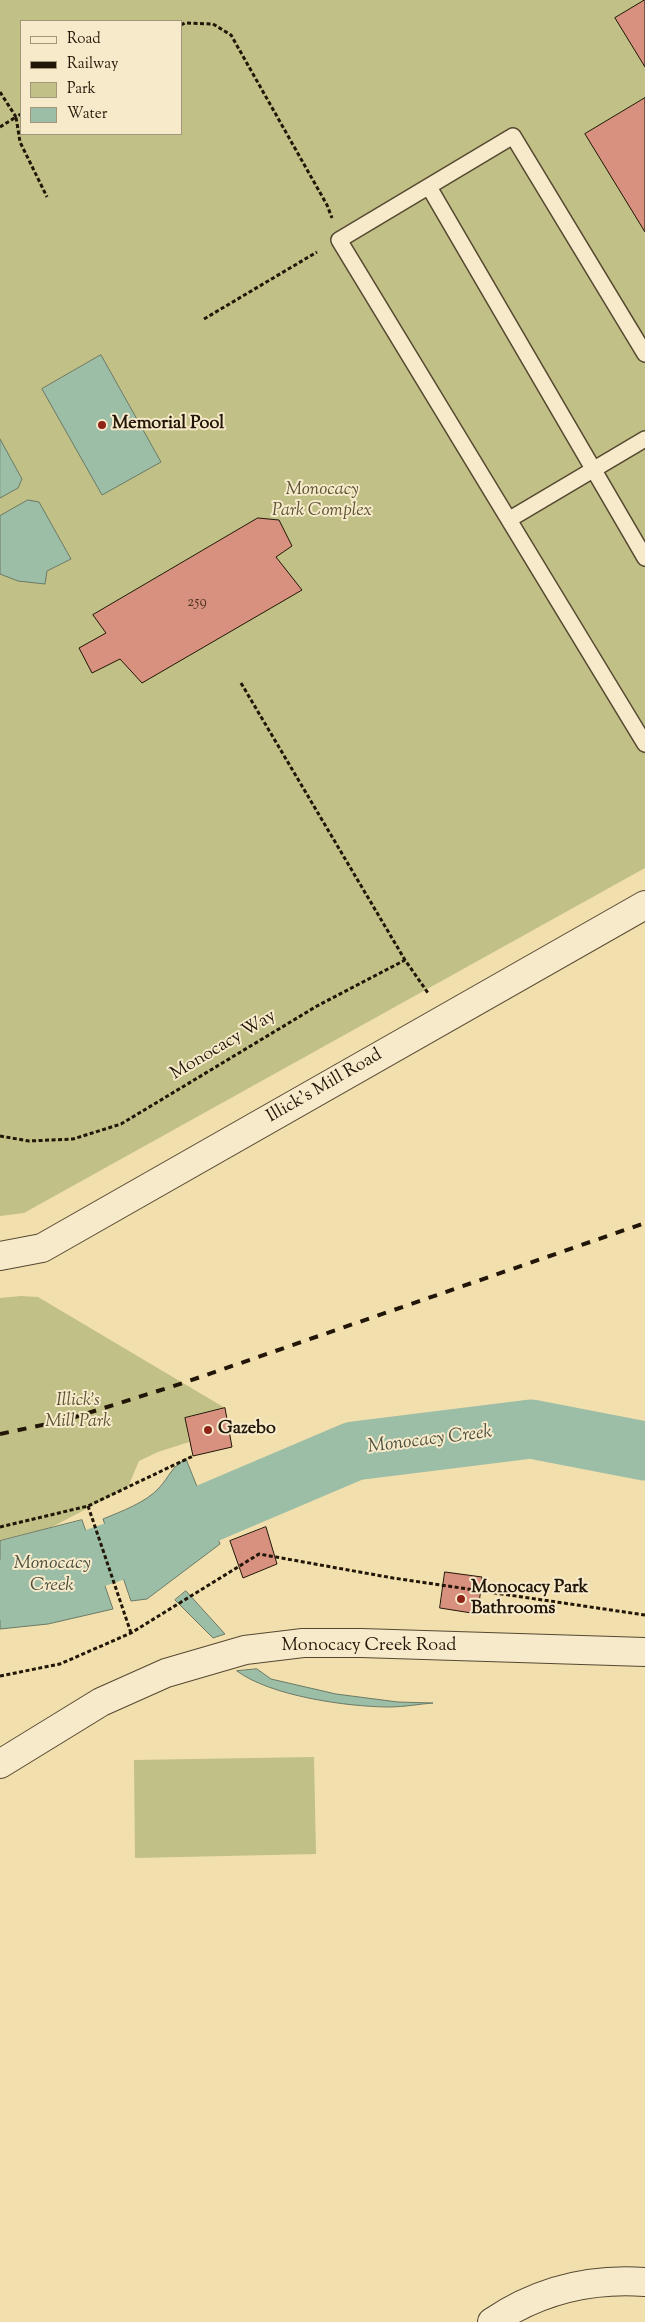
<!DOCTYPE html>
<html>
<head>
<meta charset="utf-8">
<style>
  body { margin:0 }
  #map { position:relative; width:645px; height:2322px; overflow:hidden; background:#f2dfae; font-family:"Sorts Mill Goudy",serif }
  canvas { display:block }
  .legend { position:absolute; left:20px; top:20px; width:162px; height:115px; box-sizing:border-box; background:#f7eaca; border:1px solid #a1957c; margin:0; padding:6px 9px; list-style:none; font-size:15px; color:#211607 }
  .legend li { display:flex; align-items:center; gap:10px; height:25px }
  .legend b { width:25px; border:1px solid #a1957c }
</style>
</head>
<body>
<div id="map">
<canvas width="645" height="2322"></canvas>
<ul class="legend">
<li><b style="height:6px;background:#f7eaca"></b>Road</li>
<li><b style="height:6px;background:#211607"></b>Railway</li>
<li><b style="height:14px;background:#c1c086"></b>Park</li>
<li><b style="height:14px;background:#9cbda6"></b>Water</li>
</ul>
</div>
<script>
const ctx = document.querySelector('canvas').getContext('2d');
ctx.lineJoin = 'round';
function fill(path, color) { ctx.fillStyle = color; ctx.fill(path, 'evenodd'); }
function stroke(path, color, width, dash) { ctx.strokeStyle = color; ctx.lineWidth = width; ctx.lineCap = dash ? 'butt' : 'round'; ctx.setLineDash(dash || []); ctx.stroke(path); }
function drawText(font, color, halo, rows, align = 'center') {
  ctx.font = font + ' "Sorts Mill Goudy",serif'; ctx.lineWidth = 4; ctx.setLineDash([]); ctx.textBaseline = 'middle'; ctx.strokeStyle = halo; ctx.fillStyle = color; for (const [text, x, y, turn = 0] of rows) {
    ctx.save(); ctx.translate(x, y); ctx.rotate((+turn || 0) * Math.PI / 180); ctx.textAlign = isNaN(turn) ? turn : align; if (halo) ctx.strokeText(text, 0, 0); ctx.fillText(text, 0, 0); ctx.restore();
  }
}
fill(new Path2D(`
  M0 0H645V868L24 1213 0 1216ZM21 21H181V134H21Z
  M21 1296 38 1297 225 1408 185 1418 189 1442 158 1452 139 1461 128 1487 50 1528 0 1540V1298Z
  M314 1757 316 1854 135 1858 134 1760Z`), '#c1c086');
const water = new Path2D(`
  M101 355 161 462 102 495 42 389Z
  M0 439 22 479 18 488 0 498Z
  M28 500 39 502 71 559 47 571 45 584 18 581 0 574V516Z
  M186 1459 220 1544 147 1599 131 1601 103 1519C122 1511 145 1503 159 1488 170 1476 171 1467 186 1459Z
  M82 1520 113 1609 48 1624 0 1629V1541Z
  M186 1591 225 1634 213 1638 175 1600Z
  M257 1669 271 1679 336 1694 398 1702 433 1703C419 1704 404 1707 390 1707 348 1707 270 1696 237 1671Z`);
fill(water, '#9cbda6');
stroke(water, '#6b7a66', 1);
stroke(new Path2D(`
  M0 1591 133 1545 354 1451 531 1429 645 1451`), '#9cbda6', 59);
const building = new Path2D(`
  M645 0V67L615 18Z
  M645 98V232L585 134Z
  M258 518 279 520 292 546 276 557 302 590 142 683 120 659 92 673 79 648 106 633 93 615Z
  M225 1408 232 1447 193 1456 185 1418Z
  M266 1527 277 1564 243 1578 230 1541Z
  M445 1572 482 1577 478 1614 440 1608Z`);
fill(building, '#d8907f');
stroke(building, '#211607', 1);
const service = new Path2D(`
  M429 187 645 558
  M645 354 513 136 339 240 645 744
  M510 519 645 439`);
const minor = new Path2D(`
  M0 1764 101 1702 166 1673 245 1650 303 1643H361L645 1652
  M492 2322C538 2291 590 2278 645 2282`);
const tertiary = new Path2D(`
  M0 1256 42 1248 645 905`);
stroke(service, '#554831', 18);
stroke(minor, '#554831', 30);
stroke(tertiary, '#554831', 30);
stroke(new Path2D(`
  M181 25 185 23 213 24 231 35 327 205 332 218
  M0 92 16 117 21 114
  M0 127 16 117 20 142 47 197
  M204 319 317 252
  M241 683 405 960
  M0 1136 29 1141 73 1139 121 1124 317 1006 405 960 428 993
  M88 1506 131 1633
  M0 1527 88 1506 193 1456
  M0 1676 60 1664 131 1633 259 1554 393 1578 645 1615`), '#211607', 3, [4, 2.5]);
stroke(service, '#f7eaca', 15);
stroke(minor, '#f7eaca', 28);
stroke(tertiary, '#f7eaca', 28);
stroke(new Path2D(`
  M0 1434 66 1420 183 1383 645 1223`), '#211607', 4, [9, 9]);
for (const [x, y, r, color] of [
  [102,425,5,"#8f2418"],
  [208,1430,5,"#8f2418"],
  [461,1599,5,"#8f2418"]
]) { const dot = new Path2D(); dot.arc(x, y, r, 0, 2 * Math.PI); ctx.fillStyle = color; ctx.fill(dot); stroke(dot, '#f7eaca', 2); }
drawText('15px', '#4f3425', null, [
  ["259",197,603]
]);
drawText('bold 18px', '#211607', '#f7eaca', [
  ["Memorial Pool",112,425],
  ["Gazebo",218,1430],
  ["Monocacy Park",471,1589],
  ["Bathrooms",471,1610]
], 'left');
drawText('italic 18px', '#595233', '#f7eaca', [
  ["Monocacy",322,491],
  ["Park Complex",322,512],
  ["Illick's",78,1402],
  ["Mill Park",78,1423]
]);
drawText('18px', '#211607', '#f7eaca', [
  ["Monocacy Way",224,1046,-31],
  ["Illick's Mill Road",325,1087,-30],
  ["Monocacy Creek Road",369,1647]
]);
drawText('italic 19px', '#4c503f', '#f7eaca', [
  ["Monocacy Creek",430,1441,-7],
  ["Monocacy",52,1565],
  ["Creek",52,1587]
]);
</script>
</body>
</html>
